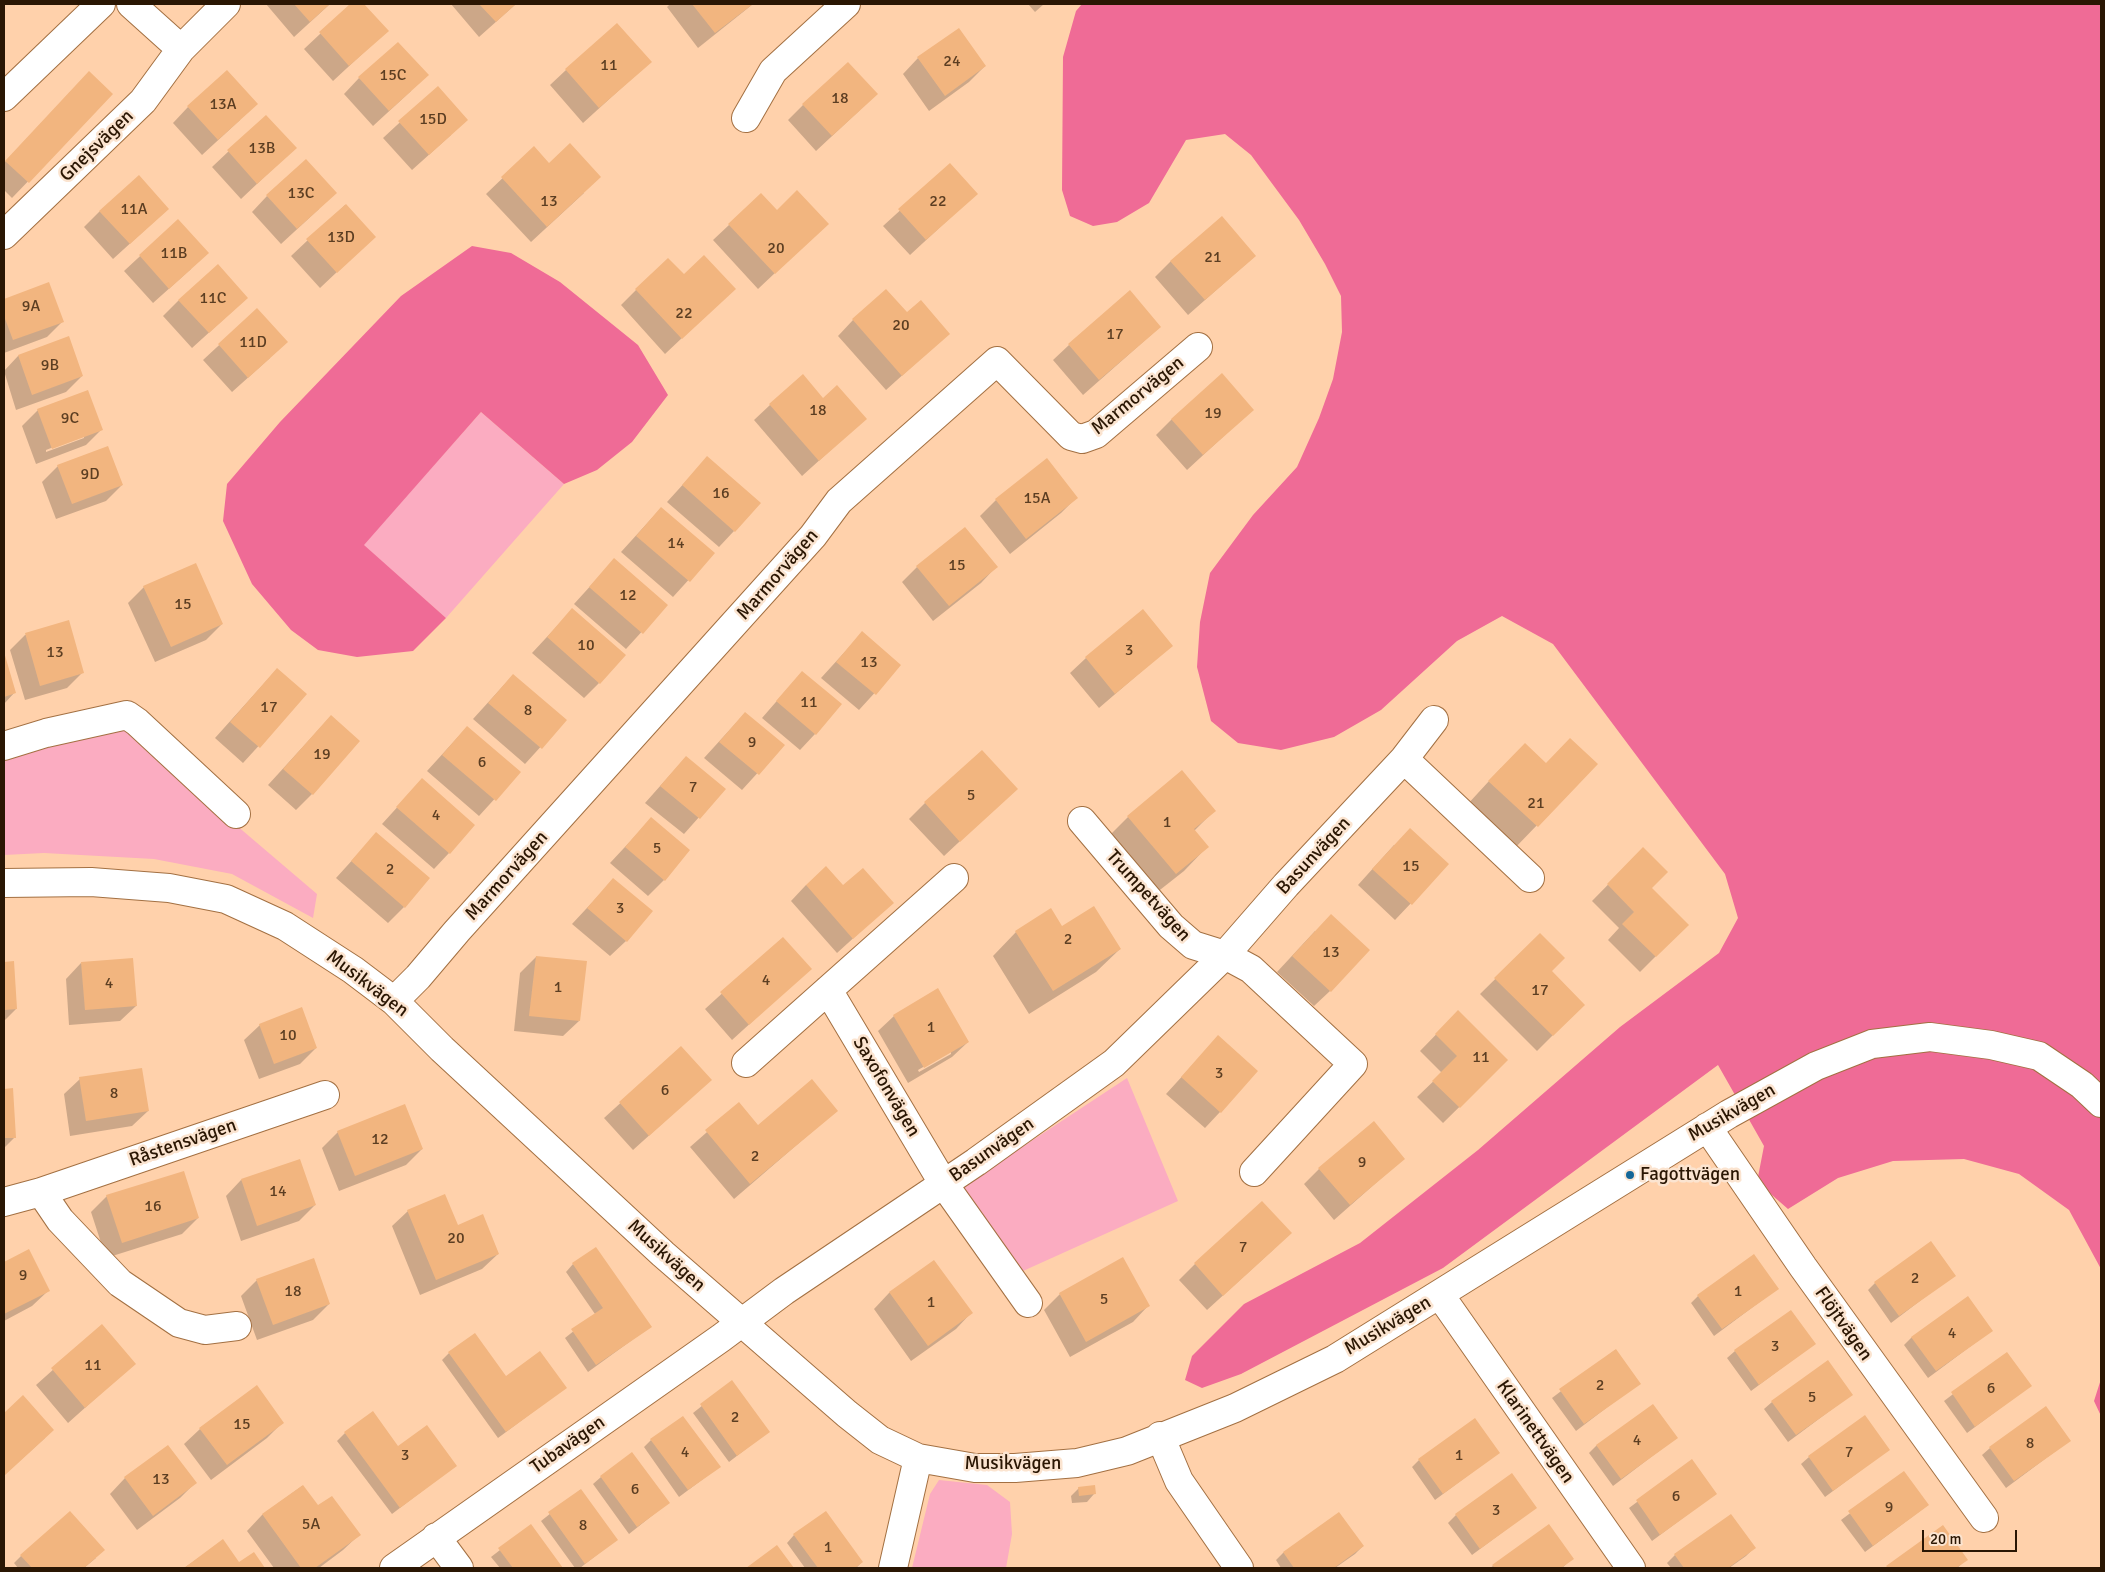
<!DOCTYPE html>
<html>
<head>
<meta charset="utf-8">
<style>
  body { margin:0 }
  #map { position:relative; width:2105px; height:1572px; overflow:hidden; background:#ffd1ab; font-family:Signika,sans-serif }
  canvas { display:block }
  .frame { position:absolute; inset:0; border:5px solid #2a1603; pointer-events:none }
  .scale { position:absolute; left:1922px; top:1530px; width:95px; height:22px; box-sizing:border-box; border:2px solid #2a1603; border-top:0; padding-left:6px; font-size:15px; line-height:18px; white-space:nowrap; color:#2a1603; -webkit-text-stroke:4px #fbe4d0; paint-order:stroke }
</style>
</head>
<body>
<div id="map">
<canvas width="2105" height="1572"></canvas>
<div class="frame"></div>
<div class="scale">20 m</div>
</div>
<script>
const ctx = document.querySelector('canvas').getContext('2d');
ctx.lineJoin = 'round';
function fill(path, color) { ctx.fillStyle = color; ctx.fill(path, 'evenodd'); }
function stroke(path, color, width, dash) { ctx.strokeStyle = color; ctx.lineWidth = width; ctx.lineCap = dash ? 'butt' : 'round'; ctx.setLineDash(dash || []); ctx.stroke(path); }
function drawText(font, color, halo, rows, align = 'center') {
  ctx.font = font + ' Signika,sans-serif'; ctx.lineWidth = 5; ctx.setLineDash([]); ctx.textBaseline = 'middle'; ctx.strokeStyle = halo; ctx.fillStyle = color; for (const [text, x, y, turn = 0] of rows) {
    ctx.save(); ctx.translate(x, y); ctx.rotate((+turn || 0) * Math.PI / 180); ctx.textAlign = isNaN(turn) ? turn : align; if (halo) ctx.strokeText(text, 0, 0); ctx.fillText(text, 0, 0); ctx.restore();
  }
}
fill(new Path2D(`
  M481 412 564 484 446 618 363 545Z
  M121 727 317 894 313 918 232 874 154 859 44 853 4 855V756Z
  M1127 1078 1178 1201 1023 1271 960 1188Z
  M939 1480 987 1485 1010 1502 1012 1534 1006 1568H912L930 1494Z`), '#fbacc1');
fill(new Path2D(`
  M1082 4H2101V1269L2069 1210 2019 1174 1964 1159 1893 1161 1838 1178 1788 1209 1757 1182 1764 1146 1718 1065 1443 1268 1241 1374 1202 1388 1185 1380 1192 1356 1244 1304 1360 1243 1478 1150 1620 1027 1719 953 1738 918 1725 874 1553 644 1502 616 1457 641 1381 710 1334 737 1281 750 1238 743 1211 721 1197 667 1200 622 1210 573 1253 515 1297 467 1319 418 1333 379 1342 332 1341 296 1325 264 1299 220 1251 155 1225 134 1186 140 1149 203 1117 222 1093 226 1070 216 1062 190 1063 57 1076 11Z
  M472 246 511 253 560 282 638 345 668 395 632 442 597 470 564 484 481 412 364 545 446 618 413 651 357 657 318 650 291 630 252 584 223 521 227 484 280 422 401 296Z
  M2101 1379V1416L2094 1401Z`), '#ef6b96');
fill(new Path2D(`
  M266 4H330L294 37Z
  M352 4H363L387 31 333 81 304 49Z
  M451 4H516L479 37Z
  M670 4H753L698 48 667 7Z
  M1028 4H1044L1035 12Z
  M918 58 985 66 969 82 929 111 903 74Z
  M650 62 583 123 550 85 566 70Z
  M359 78 411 91 373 126 344 94Z
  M437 88 451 135 412 170 383 138Z
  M73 89 112 94 12 198 4 190V163Z
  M803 105 860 110 816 151 788 120Z
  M188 107 240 120 202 155 173 123Z
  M266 116 295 148 241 199 212 167Z
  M534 148 549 164 584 193 531 242 486 194Z
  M950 165 976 194 910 255 883 226Z
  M267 196 319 209 281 244 252 212Z
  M345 205 374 237 320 288 291 256Z
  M168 209 113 259 84 227 100 211Z
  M776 212 811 239 758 289 713 240 729 225Z
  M178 221 191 269 153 303 124 271Z
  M1255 256 1188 315 1155 277 1171 261Z
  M684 276 718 304 665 354 621 305 636 290Z
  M48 284 63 321 47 337 4 353V300Z
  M247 298 192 348 163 316 179 300Z
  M257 310 270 358 232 392 203 360Z
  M906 314 948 334 886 390 838 336 853 320Z
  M1160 327 1083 395 1053 360 1069 345Z
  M68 338 82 376 66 392 16 410 4 371 18 356Z
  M823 399 865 419 802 476 754 420 770 405Z
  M38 410 102 429 86 445 36 464 22 426ZM84 435V438L46 452V450Z
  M1252 410 1187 470 1156 435 1172 419Z
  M707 458 734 531 719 547 667 502Z
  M58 466 122 485 106 501 56 519 42 482Z
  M1076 498 1061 513 1010 554 980 516 996 500Z
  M661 508 713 553 673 597 621 552Z
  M614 560 666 605 626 649 574 604Z
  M917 567H996L981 583 933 621 902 582Z
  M144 587 222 624 206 640 155 662 128 603Z
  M572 610 599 683 584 698 532 653Z
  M68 622 83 672 67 688 25 700 10 650 25 635Z
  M862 633 900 665 859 710 821 678Z
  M1171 646 1099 708 1070 673 1086 658Z
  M4 655 15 692 4 704Z
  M277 669 306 694 243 763 215 738Z
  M802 672 815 734 800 750 762 718Z
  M513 675 565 720 525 764 473 719Z
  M745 713 783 745 742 790 704 758Z
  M331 716 312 794 296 810 268 785Z
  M467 727 519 772 479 816 427 771Z
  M686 757 724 789 684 834 645 803Z
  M1546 764H1596L1513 850 1466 806 1501 768Z
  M422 780 449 853 434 869 382 824Z
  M1016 789 944 856 909 819 925 803Z
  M1214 811 1194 831 1207 847 1184 871 1151 897 1104 841 1128 817Z
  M651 819 664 880 648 896 610 863Z
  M376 834 404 907 388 923 336 878Z
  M1394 845 1448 864 1395 920 1358 885Z
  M1643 849 1650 888 1687 925 1640 972 1608 940 1619 928 1592 901Z
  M613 880 626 941 610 956 572 924Z
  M806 885 843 887 892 903 837 953 791 901Z
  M1062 928 1120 949 1096 972 1029 1014 993 956 1016 932Z
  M1315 931 1330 991 1314 1006 1277 972Z
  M1540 935 1550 971 1583 1005 1537 1051 1480 994Z
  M783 938 810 969 732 1040 705 1009Z
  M536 957 579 1021 563 1036 514 1031 520 973Z
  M4 963H13L16 1009 4 1021Z
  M81 963 136 1006 120 1021 69 1025 66 979Z
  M1458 1012 1507 1060 1443 1123 1417 1097 1442 1073 1420 1051Z
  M894 1016 968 1042 952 1057 908 1083 878 1031ZM951 1051V1054L919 1072 918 1070Z
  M260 1025 316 1048 300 1064 259 1079 244 1040Z
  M1218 1037 1220 1112 1205 1128 1166 1094Z
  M681 1048 694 1095 633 1150 604 1118Z
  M80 1079 148 1111 132 1126 70 1136 64 1094Z
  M11 1089 15 1137 4 1148V1090Z
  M739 1104 758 1126 836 1111 734 1199 690 1147Z
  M338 1132 422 1149 406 1165 339 1191 322 1148Z
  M1403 1159 1334 1220 1304 1184 1319 1169Z
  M241 1180 315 1205 299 1221 241 1241 226 1196Z
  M107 1196 198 1218 182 1234 106 1258 91 1212Z
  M408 1211 457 1226 498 1254 482 1269 420 1295 392 1226Z
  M1274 1249 1207 1310 1179 1280 1195 1264Z
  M28 1251 48 1291 32 1306 4 1321V1263Z
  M934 1261 971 1313 956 1329 911 1361 874 1309 889 1293Z
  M573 1264 650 1327 588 1372 565 1338 595 1314 566 1272Z
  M1954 1275 1891 1323 1868 1290 1875 1283Z
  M257 1280 329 1304 313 1320 257 1340 241 1296Z
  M1777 1289 1714 1336 1691 1303 1698 1296Z
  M1060 1294 1148 1306 1133 1322 1070 1357 1044 1310Z
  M102 1326 134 1364 68 1423 36 1385Z
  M1991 1331 1928 1378 1904 1345 1912 1337Z
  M1814 1344 1751 1391 1727 1358 1735 1351Z
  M1615 1350 1639 1383 1576 1431 1552 1398Z
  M449 1353 506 1378 565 1388 498 1438 442 1360Z
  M2007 1353 2030 1386 1967 1433 1944 1401Z
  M732 1382 768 1432 729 1462 693 1413Z
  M1851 1395 1788 1442 1764 1409 1772 1402Z
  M23 1397 45 1438 4 1475V1414Z
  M283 1422 267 1438 211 1480 184 1444 200 1429Z
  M345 1433 398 1448 455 1466 392 1514 337 1441Z
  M1676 1438 1613 1486 1589 1453 1597 1445Z
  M651 1440 719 1467 679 1497 644 1447Z
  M2069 1441 2006 1488 1982 1455 1990 1448Z
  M1888 1450 1825 1497 1801 1464 1809 1457Z
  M1498 1453 1435 1500 1412 1467 1419 1460Z
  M1692 1461 1715 1494 1652 1541 1629 1508Z
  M1904 1473 1928 1505 1865 1552 1841 1520Z
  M601 1477 668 1503 629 1534 593 1484Z
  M125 1478 195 1483 180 1498 137 1530 110 1494Z
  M302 1486 318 1507 359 1535 343 1550 319 1568H274L247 1531 262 1515Z
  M1079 1488 1094 1494 1087 1502 1072 1503 1071 1496Z
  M580 1490 616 1540 580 1568H575L541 1521Z
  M1535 1508 1472 1555 1448 1523 1456 1515Z
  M1339 1514 1363 1546 1355 1554 1335 1568H1281L1276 1560 1283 1553Z
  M1730 1516 1754 1548 1746 1556 1729 1568H1671L1667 1563 1675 1555Z
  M531 1526 561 1568H500L491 1557Z
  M794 1535 862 1562 856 1568H805L787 1543Z
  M223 1541 239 1564 254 1554 264 1568H184Z
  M21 1556 96 1558 84 1568H18L14 1563Z
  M1572 1559 1562 1568H1490L1493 1566Z
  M1966 1560 1957 1568H1886L1887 1567Z`), '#0003');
fill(new Path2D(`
  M294 4H330L310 22Z
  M350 4H364L389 31 349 66 319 32Z
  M479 4H516L496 22Z
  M692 4H753L715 33Z
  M617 23 652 62 599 108 565 69Z
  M959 28 986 66 945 96 917 57Z
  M398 42 429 75 389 111 358 77Z
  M848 62 878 94 832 136 802 104Z
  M227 70 258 104 218 140 187 106Z
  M89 71 113 94 29 183 5 161Z
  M438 86 468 120 429 155 398 121Z
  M266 115 297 148 257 184 227 150Z
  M570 143 601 177 547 227 501 177 534 146 549 163Z
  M306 159 337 193 297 229 266 195Z
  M950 163 978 194 926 240 898 209Z
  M139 175 169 209 130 244 99 211Z
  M797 190 829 224 775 274 728 224 761 193 777 210Z
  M346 204 376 237 337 273 306 239Z
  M1222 216 1256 256 1205 300 1170 261Z
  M178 219 209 253 169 289 139 255Z
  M704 255 736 289 682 339 635 289 668 258 684 274Z
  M218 264 248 298 209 333 178 300Z
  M49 282 64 322 13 340 4 316V299Z
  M886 289 907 312 921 300 950 334 902 376 852 319Z
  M1130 290 1161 327 1099 380 1068 344Z
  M257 308 288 342 248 378 218 344Z
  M69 336 83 376 32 395 18 355Z
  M1222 373 1254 410 1203 455 1171 419Z
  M803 374 823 398 837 385 867 419 819 461 769 404Z
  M88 390 103 430 52 449 37 409Z
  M108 446 123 485 72 504 57 465Z
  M707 456 761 503 735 532 682 485Z
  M1047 458 1078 498 1026 539 995 499Z
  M661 507 715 553 690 582 636 536Z
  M965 527 998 567 949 606 916 566Z
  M614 558 668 605 643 634 589 587Z
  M196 563 223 624 171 647 143 586Z
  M572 608 626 655 600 684 547 637Z
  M1143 609 1173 646 1115 694 1085 657Z
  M69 620 84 673 40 686 25 633Z
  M862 631 901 665 876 695 836 662Z
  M4 652 16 693 4 697Z
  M277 668 307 694 260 748 230 722Z
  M802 671 842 704 816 735 776 701Z
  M513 674 567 720 542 749 488 703Z
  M745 712 785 745 759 775 719 742Z
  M331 715 360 741 313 795 283 769Z
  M467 726 521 772 496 801 442 755Z
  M1570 738 1598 764 1538 827 1488 781 1525 743 1546 763Z
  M982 750 1018 789 960 842 924 802Z
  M686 756 726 789 700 819 660 786Z
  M1182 770 1216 811 1194 829 1209 847 1176 874 1127 816Z
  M422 778 475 825 450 854 396 807Z
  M651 817 690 850 665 881 625 847Z
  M1410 828 1449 864 1412 905 1372 869Z
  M376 832 430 878 405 908 351 861Z
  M1643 847 1668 872 1652 888 1689 925 1656 957 1622 924 1634 912 1607 884Z
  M826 866 843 885 863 868 894 903 853 939 806 885Z
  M613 878 653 911 627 942 587 908Z
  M1094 906 1121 949 1053 991 1015 931 1051 908 1062 926Z
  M1331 914 1370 950 1331 992 1292 956Z
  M1540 933 1565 958 1552 971 1585 1005 1553 1036 1494 978Z
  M783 937 812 969 749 1025 720 992Z
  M536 956 587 961 580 1021 529 1016Z
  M133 958 137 1006 85 1010 81 962Z
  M14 961 17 1009 4 1010V962Z
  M938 988 969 1042 924 1068 893 1015Z
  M302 1007 317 1048 274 1064 259 1024Z
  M1458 1010 1508 1060 1460 1108 1432 1081 1457 1056 1435 1034Z
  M1218 1035 1258 1071 1221 1113 1181 1077Z
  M681 1046 712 1080 649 1136 619 1102Z
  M142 1068 149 1111 86 1121 79 1077Z
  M812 1079 838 1111 750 1184 705 1130 739 1102 758 1125Z
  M13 1088 16 1138H4V1089Z
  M405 1104 423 1149 355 1176 337 1131Z
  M1374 1121 1405 1159 1350 1205 1318 1168Z
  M300 1159 316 1205 257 1226 241 1179Z
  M184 1171 199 1218 122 1243 106 1195Z
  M445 1194 458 1225 483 1214 499 1254 436 1280 407 1210Z
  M1262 1201 1292 1233 1223 1296 1194 1263Z
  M1931 1241 1956 1276 1899 1316 1874 1282Z
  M596 1247 652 1327 596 1365 571 1329 603 1308 572 1263Z
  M29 1249 50 1291 4 1314V1262Z
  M1754 1254 1779 1289 1722 1329 1697 1295Z
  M1123 1257 1150 1306 1086 1342 1059 1293Z
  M314 1258 330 1304 273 1325 256 1279Z
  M934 1260 973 1313 928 1346 889 1292Z
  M1968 1296 1993 1331 1936 1371 1911 1337Z
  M1791 1310 1816 1344 1759 1385 1734 1350Z
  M102 1324 136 1364 85 1408 51 1368Z
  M475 1333 506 1376 540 1351 567 1388 506 1432 448 1352Z
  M1616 1349 1641 1384 1584 1424 1559 1389Z
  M2007 1352 2032 1386 1975 1427 1951 1392Z
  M1828 1360 1853 1395 1796 1435 1771 1401Z
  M732 1380 770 1432 737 1456 700 1404Z
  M257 1385 284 1423 227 1465 199 1428Z
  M23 1395 54 1430 4 1476V1413Z
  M1653 1404 1678 1438 1621 1479 1596 1445Z
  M2046 1406 2071 1441 2014 1481 1989 1447Z
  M373 1411 398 1446 427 1425 457 1466 400 1508 344 1432Z
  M1865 1415 1890 1450 1833 1491 1808 1456Z
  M683 1416 721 1467 688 1490 650 1439Z
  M1475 1418 1500 1453 1443 1494 1418 1459Z
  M168 1445 197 1483 153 1516 124 1477Z
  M632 1452 670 1503 637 1527 600 1476Z
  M1692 1459 1717 1494 1660 1535 1636 1500Z
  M1904 1471 1929 1505 1873 1546 1848 1511Z
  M1512 1473 1537 1508 1480 1549 1455 1514Z
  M303 1485 318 1505 332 1496 361 1535 315 1568H301L262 1514Z
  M1095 1485 1096 1494 1079 1496 1078 1487Z
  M581 1489 618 1540 585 1564 548 1512Z
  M70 1511 105 1550 84 1568H32L20 1555Z
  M826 1511 863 1562 855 1568H818L793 1534Z
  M1339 1512 1364 1546 1334 1568H1294L1283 1552Z
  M1731 1514 1756 1548 1728 1568H1684L1674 1554Z
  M531 1524 563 1568H513L498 1548Z
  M1549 1524 1574 1559 1561 1568H1495L1492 1565Z
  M1943 1525 1968 1560 1956 1568H1888L1886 1566Z
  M223 1539 239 1562 254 1552 265 1568H184Z
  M777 1545 794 1568H746Z`), '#f2b57f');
const minor = new Path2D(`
  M131 4 181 49
  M4 97 101 4
  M746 118 773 71 846 4
  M4 235 143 101 181 49 226 4
  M4 746 46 733 127 715 137 722 236 814
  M1404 759 1530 878
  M1082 821 1171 926 1193 945 1225 955 1251 969 1353 1064 1254 1172
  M4 883 91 882 169 888 226 899 285 926 353 970 394 1001 442 1049 663 1254 847 1414 880 1440 918 1458 975 1468H1015L1077 1463 1127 1451 1235 1408 1335 1359 1729 1114 1816 1066 1872 1044 1930 1037 1991 1045 2039 1056 2082 1085 2101 1103
  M828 990 943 1183 1028 1303
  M394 1001 418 977 457 931 813 536 839 501 997 361 1071 436 1082 439 1096 434 1198 347
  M746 1063 954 878
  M1707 1127 1803 1267 1984 1518
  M41 1192 60 1220 120 1283 179 1323 205 1330 237 1326
  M4 1202 41 1192 325 1095
  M1440 1295 1631 1568
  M1160 1436 1179 1481 1239 1568
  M436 1537 459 1568
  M394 1568 721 1338 784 1291 976 1162 1114 1063 1225 955 1286 885 1404 759 1434 720
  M893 1568 918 1458`);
stroke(minor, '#a37042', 30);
stroke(minor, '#fff', 28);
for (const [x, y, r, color] of [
  [1630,1175,5,"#156798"]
]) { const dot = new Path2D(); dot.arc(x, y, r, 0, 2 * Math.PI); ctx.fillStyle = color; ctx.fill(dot); stroke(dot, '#fbe4d0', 2); }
drawText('16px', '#5c3e22', null, [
  ["24",952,62],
  ["11",609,66],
  ["15C",393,76],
  ["18",840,99],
  ["13A",223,105],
  ["15D",433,120],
  ["13B",262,149],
  ["13C",301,194],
  ["13",549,202],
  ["22",938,202],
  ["11A",134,210],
  ["13D",341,238],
  ["20",776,249],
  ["11B",174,254],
  ["21",1213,258],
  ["11C",213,299],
  ["9A",31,307],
  ["22",684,314],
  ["20",901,326],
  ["17",1115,335],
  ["11D",253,343],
  ["9B",50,366],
  ["18",818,411],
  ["19",1213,414],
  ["9C",70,419],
  ["9D",90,475],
  ["16",721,494],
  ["15A",1037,499],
  ["14",676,544],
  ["15",957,566],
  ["12",628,596],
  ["15",183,605],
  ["10",586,646],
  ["3",1129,651],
  ["13",55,653],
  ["13",869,663],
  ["11",809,703],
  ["17",269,708],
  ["8",528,711],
  ["9",752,743],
  ["19",322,755],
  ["6",482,763],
  ["7",693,788],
  ["5",971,796],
  ["21",1536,804],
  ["4",436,816],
  ["1",1167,823],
  ["5",657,849],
  ["15",1411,867],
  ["2",390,870],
  ["3",620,909],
  ["2",1068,940],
  ["13",1331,953],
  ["4",766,981],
  ["4",109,984],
  ["1",558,988],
  ["17",1540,991],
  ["1",931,1028],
  ["10",288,1036],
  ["11",1481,1058],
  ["3",1219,1074],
  ["6",665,1091],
  ["8",114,1094],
  ["12",380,1140],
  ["2",755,1157],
  ["9",1362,1163],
  ["14",278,1192],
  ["16",153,1207],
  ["20",456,1239],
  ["7",1243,1248],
  ["9",23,1276],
  ["2",1915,1279],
  ["18",293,1292],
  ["1",1738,1292],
  ["5",1104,1300],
  ["1",931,1303],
  ["4",1952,1334],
  ["3",1775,1347],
  ["11",93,1366],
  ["2",1600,1386],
  ["6",1991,1389],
  ["5",1812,1398],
  ["2",735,1418],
  ["15",242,1425],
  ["4",1637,1441],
  ["8",2030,1444],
  ["4",685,1453],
  ["7",1849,1453],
  ["3",405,1456],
  ["1",1459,1456],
  ["13",161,1480],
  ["6",635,1490],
  ["6",1676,1497],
  ["9",1889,1508],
  ["3",1496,1511],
  ["5A",311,1525],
  ["8",583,1526],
  ["1",828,1548]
]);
drawText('19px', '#2a1603', '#fbe4d0', [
  ["Gnejsvägen",97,146,-44],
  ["Marmorvägen",1138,396,-39],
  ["Marmorvägen",778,575,-49],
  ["Basunvägen",1314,856,-47],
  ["Marmorvägen",507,876,-48],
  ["Trumpetvägen",1148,896,48],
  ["Musikvägen",367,984,37],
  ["Saxofonvägen",886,1087,59],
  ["Musikvägen",1732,1113,-30],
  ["Råstensvägen",183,1143,-19],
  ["Basunvägen",992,1150,-35],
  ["Musikvägen",666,1256,42],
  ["Flöjtvägen",1843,1324,55],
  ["Musikvägen",1388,1326,-31],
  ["Klarinettvägen",1535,1432,55],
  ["Tubavägen",568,1445,-35],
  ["Musikvägen",1013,1464]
]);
drawText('19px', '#2a1603', '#fbe4d0', [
  ["Fagottvägen",1640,1175]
], 'left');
</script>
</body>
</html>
